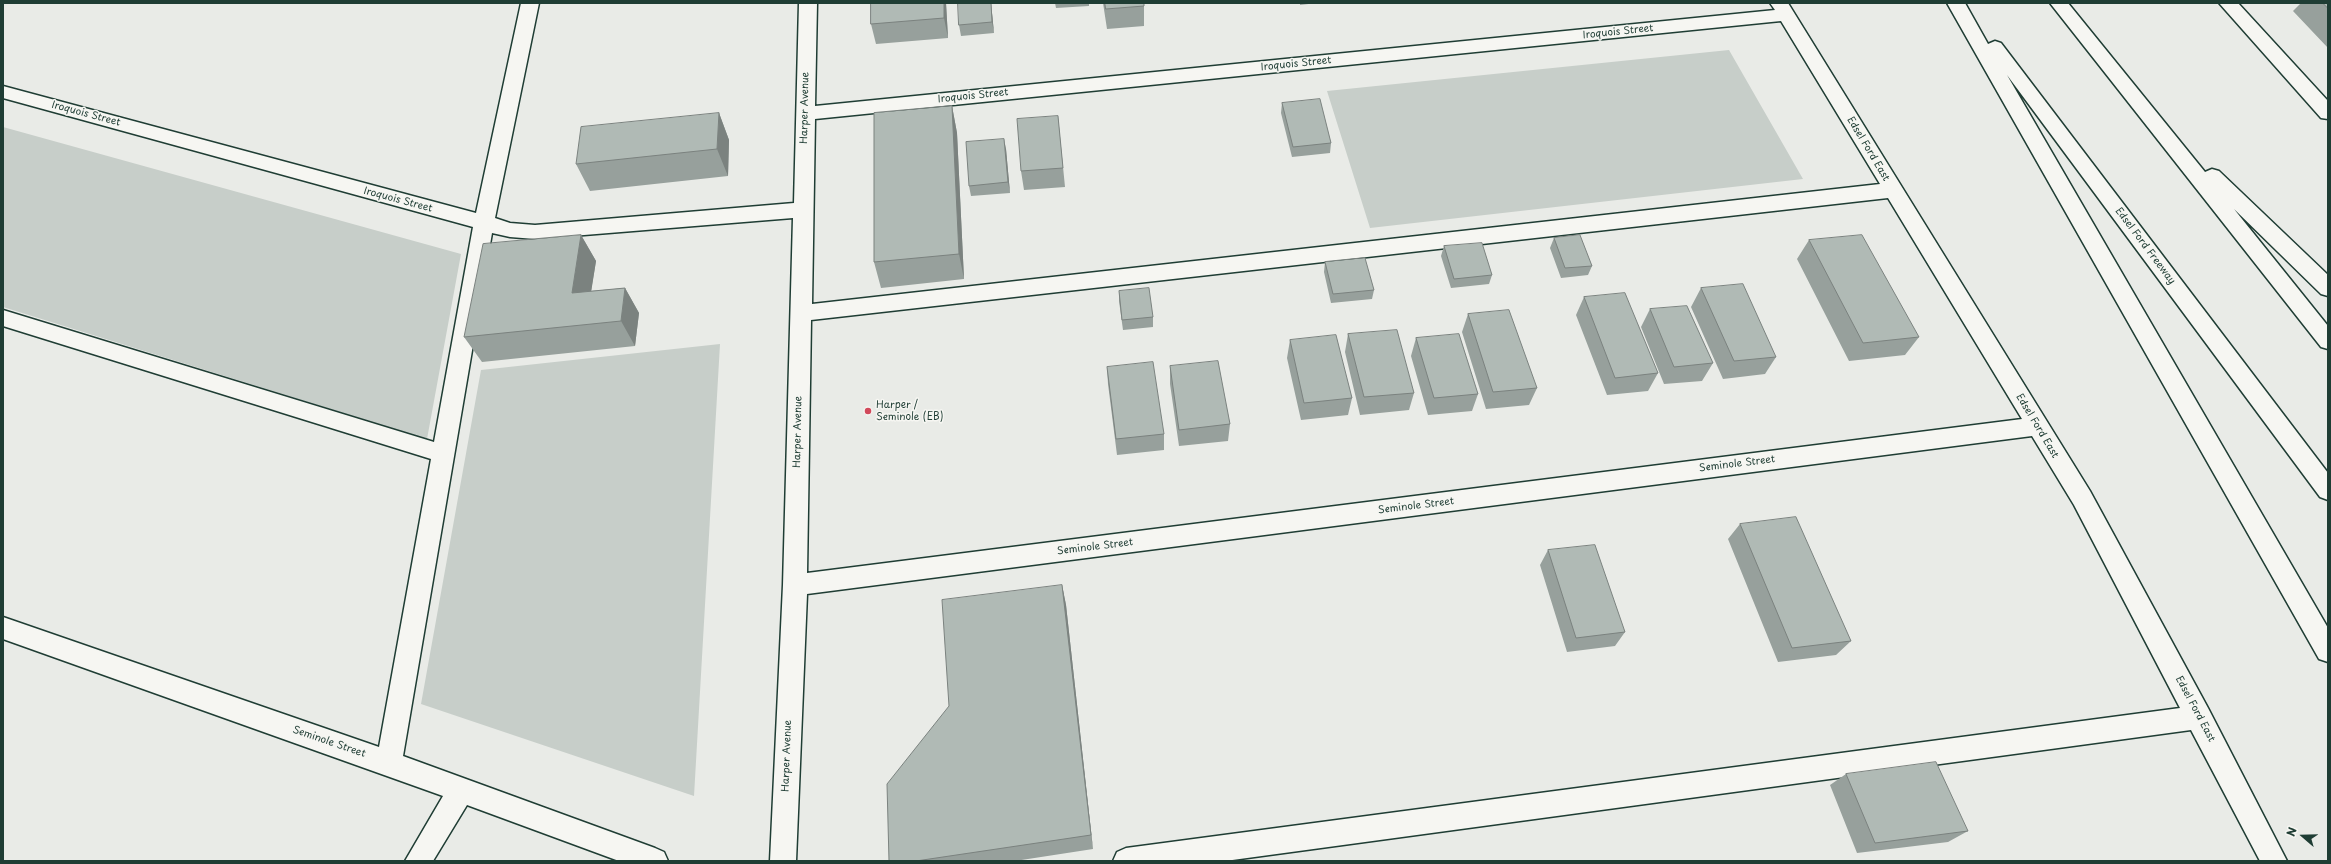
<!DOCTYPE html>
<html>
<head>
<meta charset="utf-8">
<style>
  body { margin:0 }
  #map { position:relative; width:2331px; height:864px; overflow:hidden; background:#e9ebe7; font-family:"Playpen Sans",sans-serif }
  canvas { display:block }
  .frame { position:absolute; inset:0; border:4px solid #1f3d34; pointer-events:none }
  .north { position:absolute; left:2283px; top:816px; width:40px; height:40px; -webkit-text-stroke:3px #f6f6f2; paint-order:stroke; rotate:290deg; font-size:11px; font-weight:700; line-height:16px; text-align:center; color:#1f3d34 }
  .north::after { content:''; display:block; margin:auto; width:14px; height:18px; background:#1f3d34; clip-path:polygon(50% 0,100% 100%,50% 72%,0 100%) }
</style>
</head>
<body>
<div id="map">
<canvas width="2331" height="864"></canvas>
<div class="frame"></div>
<div class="north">N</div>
</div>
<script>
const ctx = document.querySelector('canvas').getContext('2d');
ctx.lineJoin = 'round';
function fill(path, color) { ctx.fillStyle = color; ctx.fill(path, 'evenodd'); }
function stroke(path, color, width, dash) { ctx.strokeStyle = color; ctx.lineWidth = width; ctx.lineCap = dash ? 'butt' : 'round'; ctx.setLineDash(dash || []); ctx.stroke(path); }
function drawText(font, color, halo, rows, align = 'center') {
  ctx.font = font + ' "Playpen Sans",sans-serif'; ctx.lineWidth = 3; ctx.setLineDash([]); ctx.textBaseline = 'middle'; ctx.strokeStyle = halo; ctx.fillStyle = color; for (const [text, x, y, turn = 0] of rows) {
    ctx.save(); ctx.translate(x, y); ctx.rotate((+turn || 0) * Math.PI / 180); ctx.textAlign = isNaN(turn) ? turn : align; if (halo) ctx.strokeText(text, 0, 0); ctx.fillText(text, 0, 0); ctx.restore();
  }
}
fill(new Path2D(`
  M1729 50 1803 179 1370 228 1327 91Z
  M3 127 461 254 427 439 3 307Z
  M720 344 694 796 421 704 481 370Z`), '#c7cec9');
const minor = new Path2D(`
  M521 3H539L495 218 510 223 535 225 794 203 799 3H817L815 106 1775 10 1770 3H1788L2090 491 2208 708 2287 861H2260L2191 730 1225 861H1113L1117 852 1126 848 2180 708 2074 505 2032 436 807 594 796 861H770L783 585 793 218 535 239 510 237 492 233 403 756 655 848 664 852 668 861H619L467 805 433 861H405L443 796 3 639V617L379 747 431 459 3 326V310L434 442 473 227 3 98V86L476 213ZM1781 21 1880 184 812 304 815 119ZM1888 198 2022 419 807 573 811 320Z
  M2219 3H2238L2328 101V119L2321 118Z`);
const highway = new Path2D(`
  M1947 3H1965L1988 44 1995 41 2001 43 2328 473V500L2320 497 2007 75 2328 628V662L2319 659Z
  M2050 3H2068L2205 172 2212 169 2219 171 2328 275V296L2321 294 2234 209 2328 326V349L2321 347Z`);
stroke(minor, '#1f3d34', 3);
stroke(highway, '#1f3d34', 3);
fill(minor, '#f6f6f2');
fill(highway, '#f6f6f2');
fill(new Path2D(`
  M871 3H946L948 38 876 44 871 24Z
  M991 3 994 33 961 36 959 25Z
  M1055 3H1089V6L1056 8Z
  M1103 3H1144V26L1107 29Z
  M1300 3H1317L1300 5Z
  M2301 3H2328V48L2293 11Z
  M1282 103 1331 143 1330 153 1292 157 1281 113Z
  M952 106 957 133 964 279 881 288 874 262Z
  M719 113 729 140 728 176 590 191 576 164Z
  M1058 116 1065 187 1024 190 1021 171Z
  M1006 149 1010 193 971 196 969 186Z
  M581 235 596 261 591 291 625 288 639 313 635 346 482 362 464 337Z
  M1554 238 1592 266 1588 275 1561 278 1550 248Z
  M1809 240 1919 337 1905 355 1849 361 1797 259Z
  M1444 246 1492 275 1489 284 1451 288 1441 256Z
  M1325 262 1374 290 1372 299 1331 303 1324 272Z
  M1701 288 1776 357 1765 374 1723 379 1691 307Z
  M1119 291 1153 317V327L1123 330 1119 301Z
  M1584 297 1658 373 1648 391 1607 395 1576 315Z
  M1650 309 1713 363 1702 381 1664 384 1641 327Z
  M1468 314 1537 388 1529 405 1486 409 1462 332Z
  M1348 334 1414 393 1409 410 1360 415 1345 352Z
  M1416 338 1478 394 1472 411 1428 415 1411 356Z
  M1290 340 1352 398 1348 415 1301 420 1287 358Z
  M1170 366 1230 424 1228 441 1179 446 1170 384Z
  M1107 367 1164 434V450L1117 455 1108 384Z
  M1740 524 1851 641 1836 655 1778 662 1728 539Z
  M1548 550 1625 632 1615 646 1567 652 1540 565Z
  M1062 585 1066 605 1093 849 1015 861H889Z
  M1846 774 1968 831 1948 842 1857 853 1830 785Z`), '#97a09c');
fill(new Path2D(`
  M944 3H946L948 38 944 18Z
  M991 3 994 33 992 22Z
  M952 106 957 133 964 279 959 254Z
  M719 113 729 140 728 176 717 149Z
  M1004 139 1006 149 1010 193 1008 182Z
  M581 235 596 261 587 318 572 293Z
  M625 288 639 313 635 346 621 321Z
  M1062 585 1066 605 1093 849 1091 835Z`), '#7b827f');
const building = new Path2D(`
  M871 3H944V18L871 24Z
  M958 3H991L992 22 959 25Z
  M1105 3H1144V6L1106 9Z
  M2323 3H2328V8Z
  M1320 99 1331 143 1293 147 1282 103Z
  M952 106 959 254 874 262V113Z
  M719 113 717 149 576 164 581 127Z
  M1058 116 1063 168 1021 171 1017 119Z
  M1004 139 1008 182 969 186 966 142Z
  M581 235 572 293 625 288 621 321 464 337 483 244Z
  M1580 235 1592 266 1565 268 1554 238Z
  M1862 235 1919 337 1863 343 1809 240Z
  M1482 243 1492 275 1454 279 1444 246Z
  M1365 258 1374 290 1333 294 1325 262Z
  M1743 284 1776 357 1734 361 1701 288Z
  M1149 288 1153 317 1122 320 1119 291Z
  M1625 293 1658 373 1615 378 1584 297Z
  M1687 306 1713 363 1674 367 1650 309Z
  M1509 310 1537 388 1493 392 1468 314Z
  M1397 330 1414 393 1364 397 1348 334Z
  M1459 334 1478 394 1434 398 1416 338Z
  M1336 335 1352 398 1304 403 1290 340Z
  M1218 361 1230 424 1179 430 1170 366Z
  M1153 362 1164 434 1116 439 1107 367Z
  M1796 517 1851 641 1792 648 1740 524Z
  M1595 545 1625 632 1576 638 1548 550Z
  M1062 585 1091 835 916 861H889L887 784 949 706 942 600Z
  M1936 762 1968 831 1875 843 1846 774Z`);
fill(building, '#b0bab5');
stroke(building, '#7b827f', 1);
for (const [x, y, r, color] of [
  [868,411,4,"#d1495b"]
]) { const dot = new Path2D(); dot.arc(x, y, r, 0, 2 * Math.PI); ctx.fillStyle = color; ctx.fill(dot); stroke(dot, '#f6f6f2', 1.5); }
drawText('10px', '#1f3d34', '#f6f6f2', [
  ["Iroquois Street",1618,32,-6],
  ["Iroquois Street",1296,64,-6],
  ["Iroquois Street",973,96,-6],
  ["Harper Avenue",805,108,-89],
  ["Iroquois Street",86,114,15],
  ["Edsel Ford East",1868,149,59],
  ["Iroquois Street",398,200,15],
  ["Edsel Ford Freeway",2145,246,53],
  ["Edsel Ford East",2037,426,59],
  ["Harper Avenue",798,432,-89],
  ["Seminole Street",1737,464,-7],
  ["Seminole Street",1416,506,-7],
  ["Seminole Street",1095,547,-7],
  ["Edsel Ford East",2195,709,62],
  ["Seminole Street",329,742,19],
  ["Harper Avenue",787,756,-88]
]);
drawText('10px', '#1f3d34', '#f6f6f2', [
  ["Harper /",876,405],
  ["Seminole (EB)",876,417]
], 'left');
</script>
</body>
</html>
